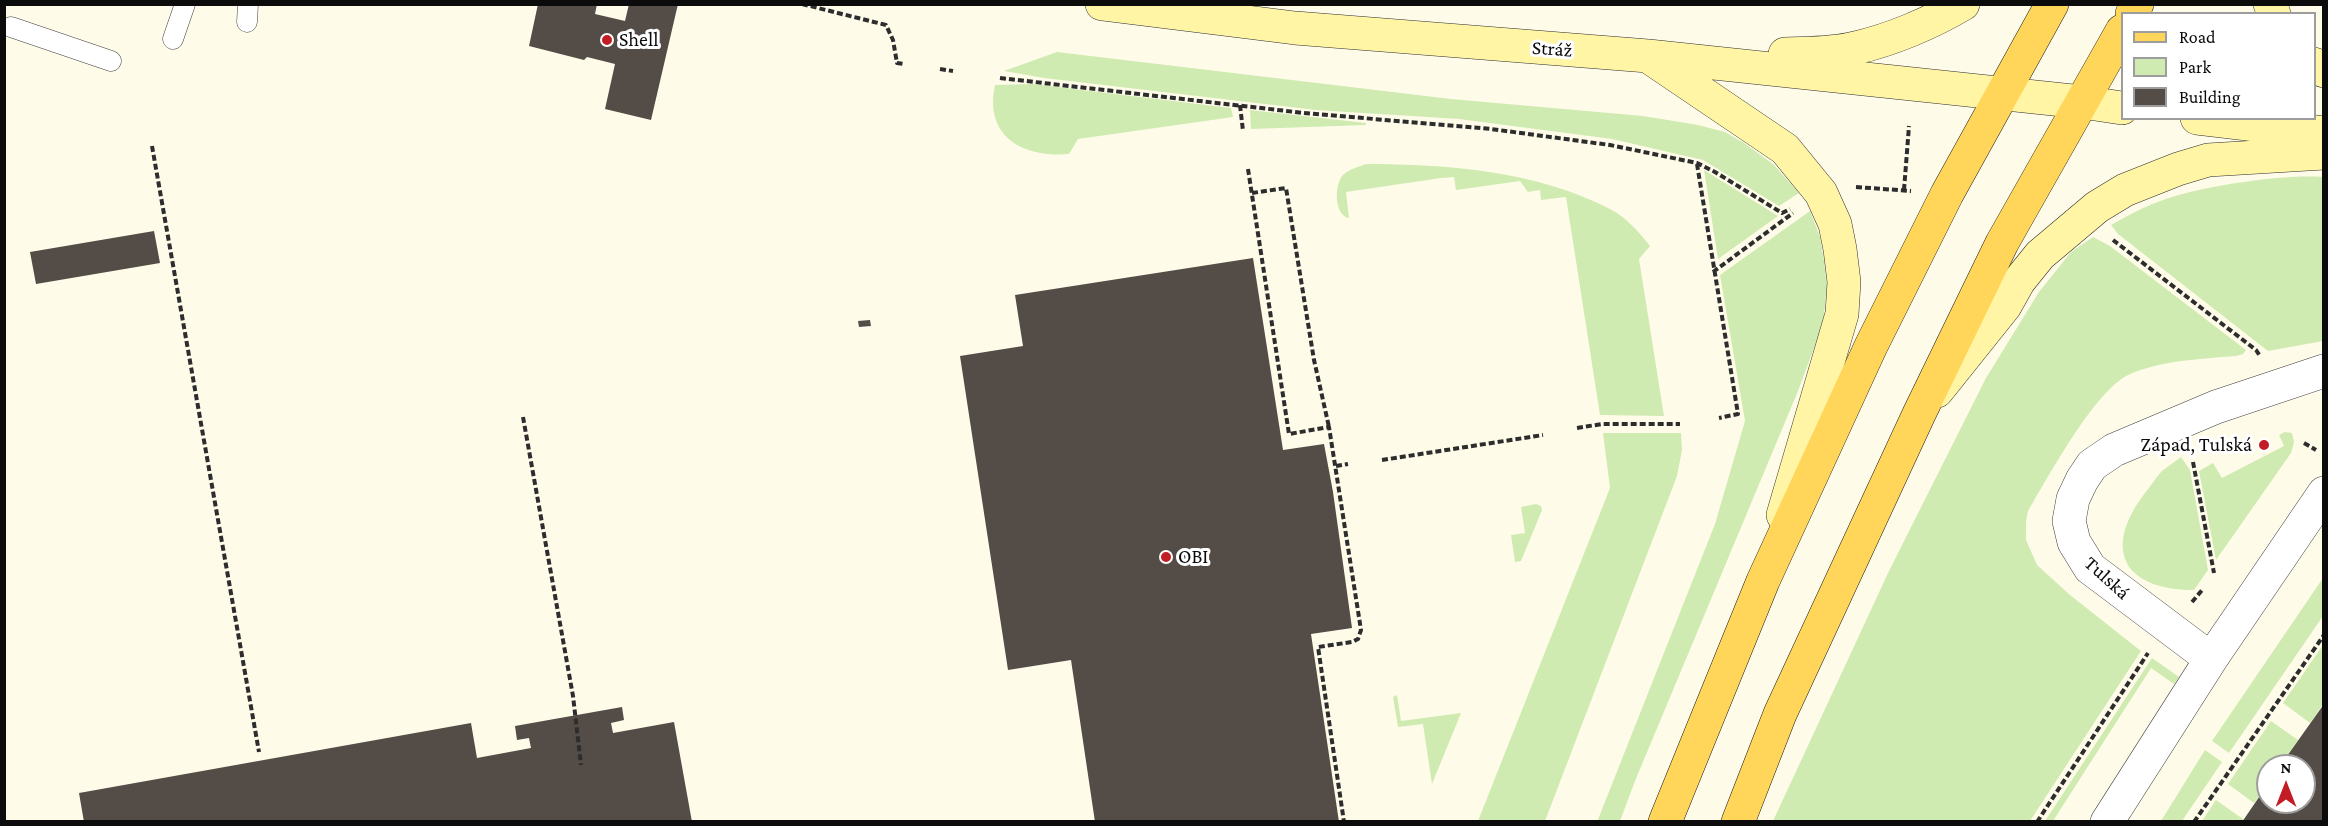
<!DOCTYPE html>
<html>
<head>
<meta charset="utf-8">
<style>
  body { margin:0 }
  #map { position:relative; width:2328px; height:826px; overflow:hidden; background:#fffbe9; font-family:"Crimson Pro",serif }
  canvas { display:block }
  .frame { position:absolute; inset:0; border:6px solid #0b0b0b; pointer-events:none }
  .legend { position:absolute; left:2121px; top:12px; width:195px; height:108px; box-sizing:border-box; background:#fff; border:2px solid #9d9d9d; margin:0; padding:8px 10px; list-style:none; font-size:18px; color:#0b0b0b }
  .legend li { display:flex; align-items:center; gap:12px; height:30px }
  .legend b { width:30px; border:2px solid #9d9d9d }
  .north { position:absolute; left:2256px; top:754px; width:60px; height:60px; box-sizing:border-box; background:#fff; border:2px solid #9d9d9d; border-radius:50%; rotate:0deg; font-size:16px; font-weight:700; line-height:24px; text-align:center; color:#0b0b0b }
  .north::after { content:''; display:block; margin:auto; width:21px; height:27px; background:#c21c24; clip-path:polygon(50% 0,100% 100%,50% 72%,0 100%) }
</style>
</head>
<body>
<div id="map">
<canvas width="2328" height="826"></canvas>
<div class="frame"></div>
<ul class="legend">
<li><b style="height:8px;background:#ffd659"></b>Road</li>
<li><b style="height:16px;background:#cfebb1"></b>Park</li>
<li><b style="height:16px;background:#544c47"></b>Building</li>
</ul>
<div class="north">N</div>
</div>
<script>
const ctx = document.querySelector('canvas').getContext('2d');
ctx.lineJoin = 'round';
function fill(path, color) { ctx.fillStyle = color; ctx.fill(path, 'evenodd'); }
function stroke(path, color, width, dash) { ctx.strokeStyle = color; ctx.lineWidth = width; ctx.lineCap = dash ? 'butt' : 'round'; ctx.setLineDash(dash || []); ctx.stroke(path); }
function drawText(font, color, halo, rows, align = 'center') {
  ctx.font = font + ' "Crimson Pro",serif'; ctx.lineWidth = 6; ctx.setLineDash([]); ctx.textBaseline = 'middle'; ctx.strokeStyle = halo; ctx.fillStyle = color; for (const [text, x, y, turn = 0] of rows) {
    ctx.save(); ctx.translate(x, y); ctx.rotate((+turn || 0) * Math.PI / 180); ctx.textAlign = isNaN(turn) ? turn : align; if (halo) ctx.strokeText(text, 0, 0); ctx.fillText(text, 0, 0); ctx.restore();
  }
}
fill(new Path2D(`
  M1057 52 1451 99 1643 116 1698 125 1725 132 1744 143 1773 164 1799 193 1779 206 1703 160 1612 139 1459 119 1316 110 1044 78 1004 71Z
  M1033 84 1231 108 1233 117 1078 139 1069 154C1022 158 984 136 995 85Z
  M1250 110 1366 123V125L1251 129Z
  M1366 164C1447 164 1537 171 1610 209 1627 218 1639 232 1650 246L1639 259 1664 416 1600 415 1566 197 1541 200 1540 190 1528 192 1520 181 1456 190 1454 177 1441 178 1346 192 1349 218C1334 215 1334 185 1343 175 1349 169 1358 167 1366 164Z
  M1704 170 1778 216 1718 259Z
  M2323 177V341L2268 351 2118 234 2111 225C2129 215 2147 205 2166 199 2204 186 2283 174 2323 177Z
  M1810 211 1820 237 1824 261 1827 286 1823 324 1798 391 1635 781 1620 821 1597 822 1715 524 1745 421 1720 275Z
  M2093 237 2110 246 2246 350 2243 354 2236 356C2201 359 2161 360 2128 375 2093 393 2049 476 2028 511L2026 521V540L2037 565 2070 595 2141 651 2030 821H1773L1889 571 1986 378 2039 292 2071 252Z
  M2285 432 2292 433 2294 442 2291 453 2216 560 2199 471 2213 463 2222 478 2284 446 2279 435Z
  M1603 433H1681L1682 450 1677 476 1545 821H1478L1610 488Z
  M2181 457 2190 470 2208 570 2194 590C2123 590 2102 549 2145 493 2151 486 2156 477 2162 471 2168 466 2175 462 2181 457Z
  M1536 504 1541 506 1542 510 1521 561 1515 562 1511 535 1525 533 1521 507Z
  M2323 578V616L2229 753 2212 741Z
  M2323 645V704L2310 723 2283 703Z
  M2152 658 2179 677 2174 684 2151 668 2053 821H2045Z
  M1397 695 1401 721 1461 713 1432 784 1423 724 1398 727 1393 697Z
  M2271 721 2298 740 2280 766H2268V784L2254 803 2228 784Z
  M2205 750 2222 762 2182 821H2161Z
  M2216 800 2243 819 2242 821H2202Z`), '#cfebb1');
fill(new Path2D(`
  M538 4H597L595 14 625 21 629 4H678L651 120 605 109 615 64 587 57 584 60 529 46Z
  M154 231 160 263 36 284 30 252Z
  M1253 258 1283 450 1324 444 1333 492 1352 628 1311 634 1339 822H1095L1071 660 1008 670 960 356 1023 346 1015 295Z
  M870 320 871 326 859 327 858 321Z
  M2324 704V822H2242L2268 784V802H2304V766H2280Z
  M622 707 624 720 611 723 613 733 674 722 692 822H84L79 793 471 723 477 758 531 748 529 738 517 740 515 726Z`), '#544c47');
const lane = new Path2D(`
  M247 22 248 4
  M11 27 111 61
  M173 39 185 4`);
const street = new Path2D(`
  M2211 659 2090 568 2074 542 2069 521 2073 499 2082 480 2092 465 2114 450 2216 407 2324 371
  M2107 822 2211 659 2324 493`);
const secondary = new Path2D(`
  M1102 4 1295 28 1648 56 2082 102 2122 108
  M2270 4 2274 14
  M1785 54C1808 53 1832 54 1855 48 1891 40 1931 23 1963 4
  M1652 59 1785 149 1821 193 1835 224 1840 249 1844 282 1842 314 1783 515
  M2314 64 2324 71
  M2197 118 2324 133
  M1937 391 2005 306 2019 281 2040 255 2097 207 2125 190 2178 169 2208 160 2324 153`);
const primary = new Path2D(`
  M2132 14 2137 4
  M1665 822 1763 581 1871 346 1947 194 2052 4
  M1738 822 1780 714 1919 414 2002 243 2122 31`);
stroke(lane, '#3e3e3e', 21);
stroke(street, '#3e3e3e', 34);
stroke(secondary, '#2d2d2d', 34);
stroke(primary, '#1c1c1c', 34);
stroke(new Path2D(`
  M802 4 886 25 893 40 897 63 904 64
  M940 69 953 71
  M1000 78 1304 113 1491 129 1610 145 1697 163 1715 172 1782 213 1790 209
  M1240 105 1243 131
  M152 146 259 752
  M1697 164 1738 414 1719 418
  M1248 169 1289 434 1329 427 1361 630 1358 639 1352 642 1318 647 1344 822
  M1856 187 1911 191
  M1904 190 1909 126
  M1252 193 1286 188 1314 360 1329 427
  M2113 240 2256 350 2260 356
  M1713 272 1793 213
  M523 417 573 696 581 765
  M1577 428 1602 424H1680
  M2304 443 2316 450
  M1382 460 1543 435
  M2193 462 2214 573
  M1336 466 1348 464
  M2192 602 2203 589
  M2037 822 2148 653
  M2194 822 2324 635`), '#2d2d2d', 4, [6, 3]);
stroke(lane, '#fff', 20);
stroke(street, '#fff', 33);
stroke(secondary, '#fff5a4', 33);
stroke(primary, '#ffd659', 33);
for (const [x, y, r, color] of [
  [607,40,6,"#c21c24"],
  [2264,445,6,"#c21c24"],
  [1166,557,6,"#c21c24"]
]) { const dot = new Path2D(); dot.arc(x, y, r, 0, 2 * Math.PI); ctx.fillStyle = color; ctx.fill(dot); stroke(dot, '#fff', 2); }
drawText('20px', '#0b0b0b', '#fff', [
  ["Shell",619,40],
  ["Západ, Tulská",2252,445,"right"],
  ["OBI",1178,557]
], 'left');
drawText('20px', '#0b0b0b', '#fff', [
  ["Stráž",1552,49,4],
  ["Tulská",2107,578,42]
]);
</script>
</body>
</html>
